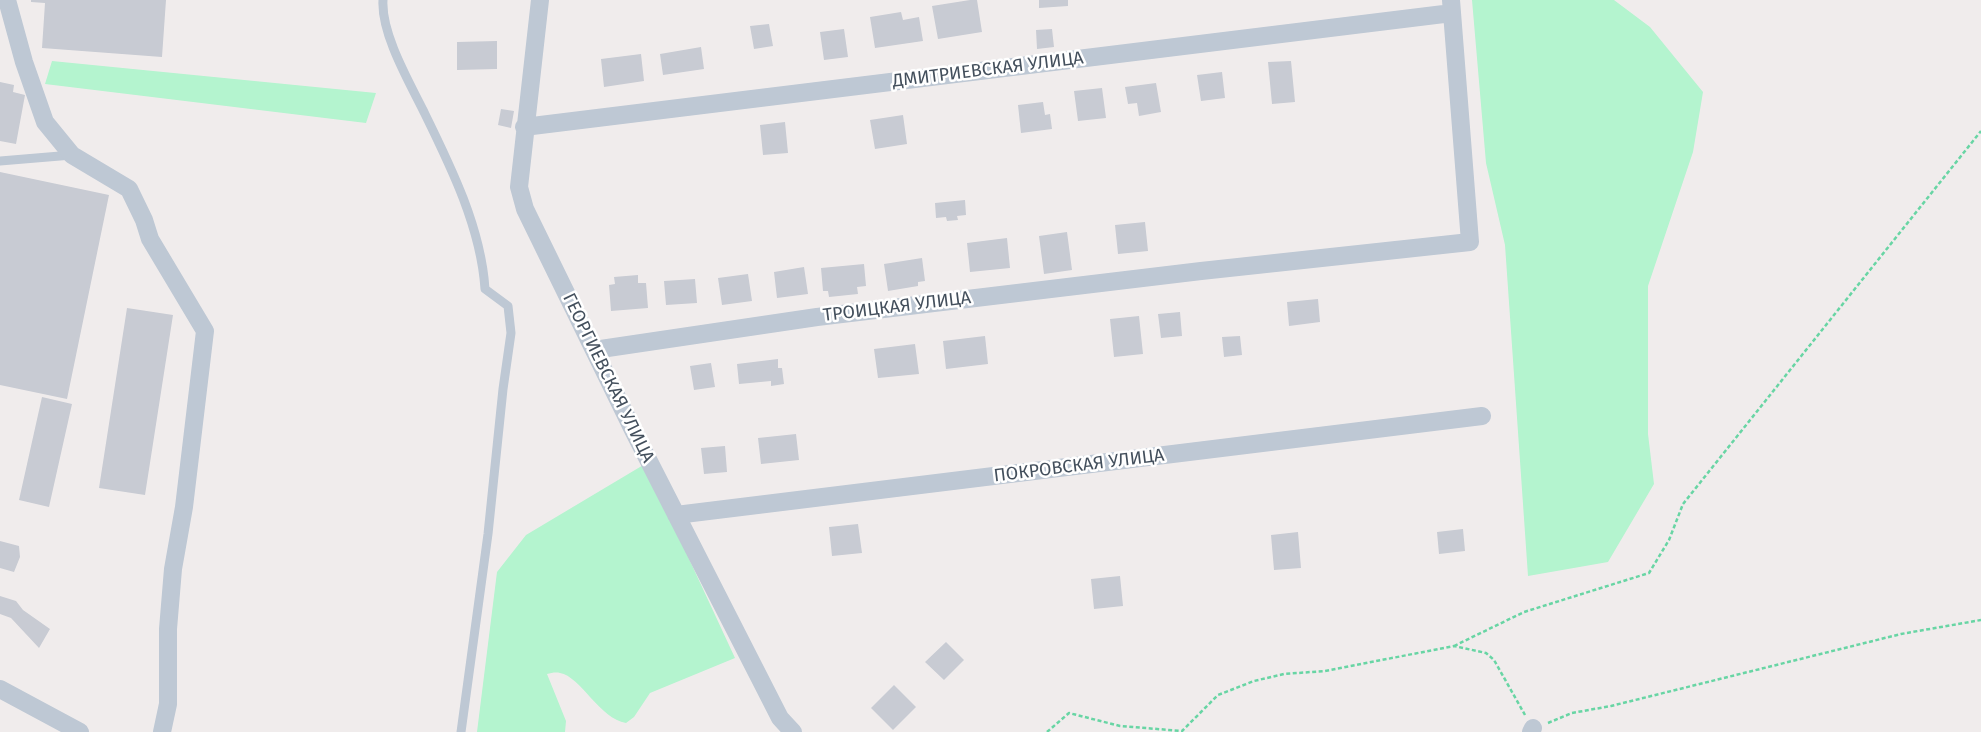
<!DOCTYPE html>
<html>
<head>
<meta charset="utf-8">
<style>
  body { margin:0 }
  canvas { display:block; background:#f0ecec }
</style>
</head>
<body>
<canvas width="1981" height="732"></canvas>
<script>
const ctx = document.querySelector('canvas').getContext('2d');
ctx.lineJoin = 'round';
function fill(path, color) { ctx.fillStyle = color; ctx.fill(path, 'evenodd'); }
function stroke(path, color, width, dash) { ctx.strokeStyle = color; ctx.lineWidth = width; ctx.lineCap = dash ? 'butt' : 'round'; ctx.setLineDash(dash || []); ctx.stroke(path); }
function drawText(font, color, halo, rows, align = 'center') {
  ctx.font = font + ' "Fira Sans",sans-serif'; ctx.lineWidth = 5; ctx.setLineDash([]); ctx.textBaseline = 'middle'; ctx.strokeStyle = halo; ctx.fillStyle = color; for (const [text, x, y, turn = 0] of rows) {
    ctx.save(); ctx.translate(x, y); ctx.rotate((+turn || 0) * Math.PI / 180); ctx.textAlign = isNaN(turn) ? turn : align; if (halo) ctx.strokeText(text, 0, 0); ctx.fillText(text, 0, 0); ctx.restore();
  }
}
fill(new Path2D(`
  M1472 0H1614L1650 27 1703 92 1693 152 1648 286V434L1654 484 1608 562 1528 576 1505 245 1486 163Z
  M52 61 376 93 366 123 45 84Z
  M645 464 735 658 650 693 634 717 626 723C600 719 580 676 560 673 556 672 551 673 547 674L566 721 565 732H477L497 572 526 535Z`), '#b4f4cf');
fill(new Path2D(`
  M31 0H166L162 57 42 48 45 3 31 2Z
  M970 0H977L982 32 938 39 932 6Z
  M1039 0H1068V6L1039 8Z
  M901 12 903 20 919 17 923 41 875 48 870 17Z
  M769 24 773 46 754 49 750 26Z
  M844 29 848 57 824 60 820 32Z
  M1052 29 1054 47 1037 49 1036 30Z
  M497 41V69L457 70V42Z
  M701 47 704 69 663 75 660 54Z
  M641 54 644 81 604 87 601 59Z
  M1291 61 1295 102 1272 104 1268 62Z
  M1222 72 1225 98 1201 101 1197 75Z
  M0 82 14 85 13 92 25 95 16 144 0 141Z
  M1156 83 1161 112 1139 116 1137 103 1128 104 1125 87Z
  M1102 88 1106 118 1078 121 1074 91Z
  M1043 102 1045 115 1050 114 1052 129 1021 133 1018 105Z
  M501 109 514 111 511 128 498 125Z
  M903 115 907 144 875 149 870 120Z
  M785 122 788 153 763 155 760 125Z
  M0 172 109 195 67 399 0 385Z
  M965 200 966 215 957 216 958 220 947 221 946 217 936 218 935 203Z
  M1145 222 1148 251 1118 254 1115 225Z
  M1067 232 1072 270 1044 274 1039 236Z
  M1007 238 1010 268 970 272 967 243Z
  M922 258 925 281 918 282V286L888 291 884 264Z
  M864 264 866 286 857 287 858 294 829 297 828 291H823L821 268Z
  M804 267 808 294 777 298 774 272Z
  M748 274 752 301 722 305 718 278Z
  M638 275V283H646L648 308 611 311 609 285 615 284 614 277Z
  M695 279 697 303 666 305 664 281Z
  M1318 299 1320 322 1289 326 1287 302Z
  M127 308 173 315 145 495 99 488Z
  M1180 312 1182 336 1161 338 1158 314Z
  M1139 316 1143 354 1114 357 1110 319Z
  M985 336 988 364 946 369 943 341Z
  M1240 336 1242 355 1224 357 1222 337Z
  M915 344 919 374 878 378 874 349Z
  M778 359V368H782L784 384 771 386V381L739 384 737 364Z
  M711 363 715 387 694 390 690 366Z
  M42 397 72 404 49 507 19 500Z
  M796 434 799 460 761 464 758 438Z
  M725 446 727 472 704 474 701 448Z
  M858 524 862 553 832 556 829 527Z
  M1463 529 1465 551 1439 554 1437 532Z
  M1298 532 1301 568 1274 570 1271 535Z
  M0 541 19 546 20 557 14 572 0 568Z
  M1120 576 1123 606 1094 609 1091 579Z
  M0 596 16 601 23 610 50 629 39 648 11 618 0 614Z
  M946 642 964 660 944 680 925 662Z
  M894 685 916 707 893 730 871 708Z`), '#c8cbd3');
stroke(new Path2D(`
  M1454 646 1524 612 1649 573 1669 540 1683 504 1981 131
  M1548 723 1572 713 1611 706 1901 634 1981 620
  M1047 732 1069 713 1120 726 1182 731 1218 695 1254 681 1284 674 1325 671 1454 646 1486 653 1494 660 1525 715`), '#68d5a4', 2.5, [4, 2.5]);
stroke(new Path2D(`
  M383 0C381 33 408 80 423 110 450 165 481 227 485 289L508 306 511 333 503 389 488 534 461 732
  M0 161 72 155`), '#bec8d4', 9);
stroke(new Path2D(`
  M7 0 24 62 45 122 72 155 129 189 144 220 150 239 205 331 184 507 173 569 168 629V704L162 732
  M540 0 519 187 525 209 634 432 780 718 793 732
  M524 127 1452 13
  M594 350 817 317 1201 271 1470 242 1451 0
  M676 515 1482 416
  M0 689 80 732
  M1531 732 1533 728`), '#bec8d4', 18);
drawText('18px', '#434f5c', '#fff', [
  ["ДМИТРИЕВСКАЯ УЛИЦА",988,70,-7],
  ["ТРОИЦКАЯ УЛИЦА",897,307,-7],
  ["ГЕОРГИЕВСКАЯ УЛИЦА",608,378,64],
  ["ПОКРОВСКАЯ УЛИЦА",1079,466,-7]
]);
</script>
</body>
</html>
